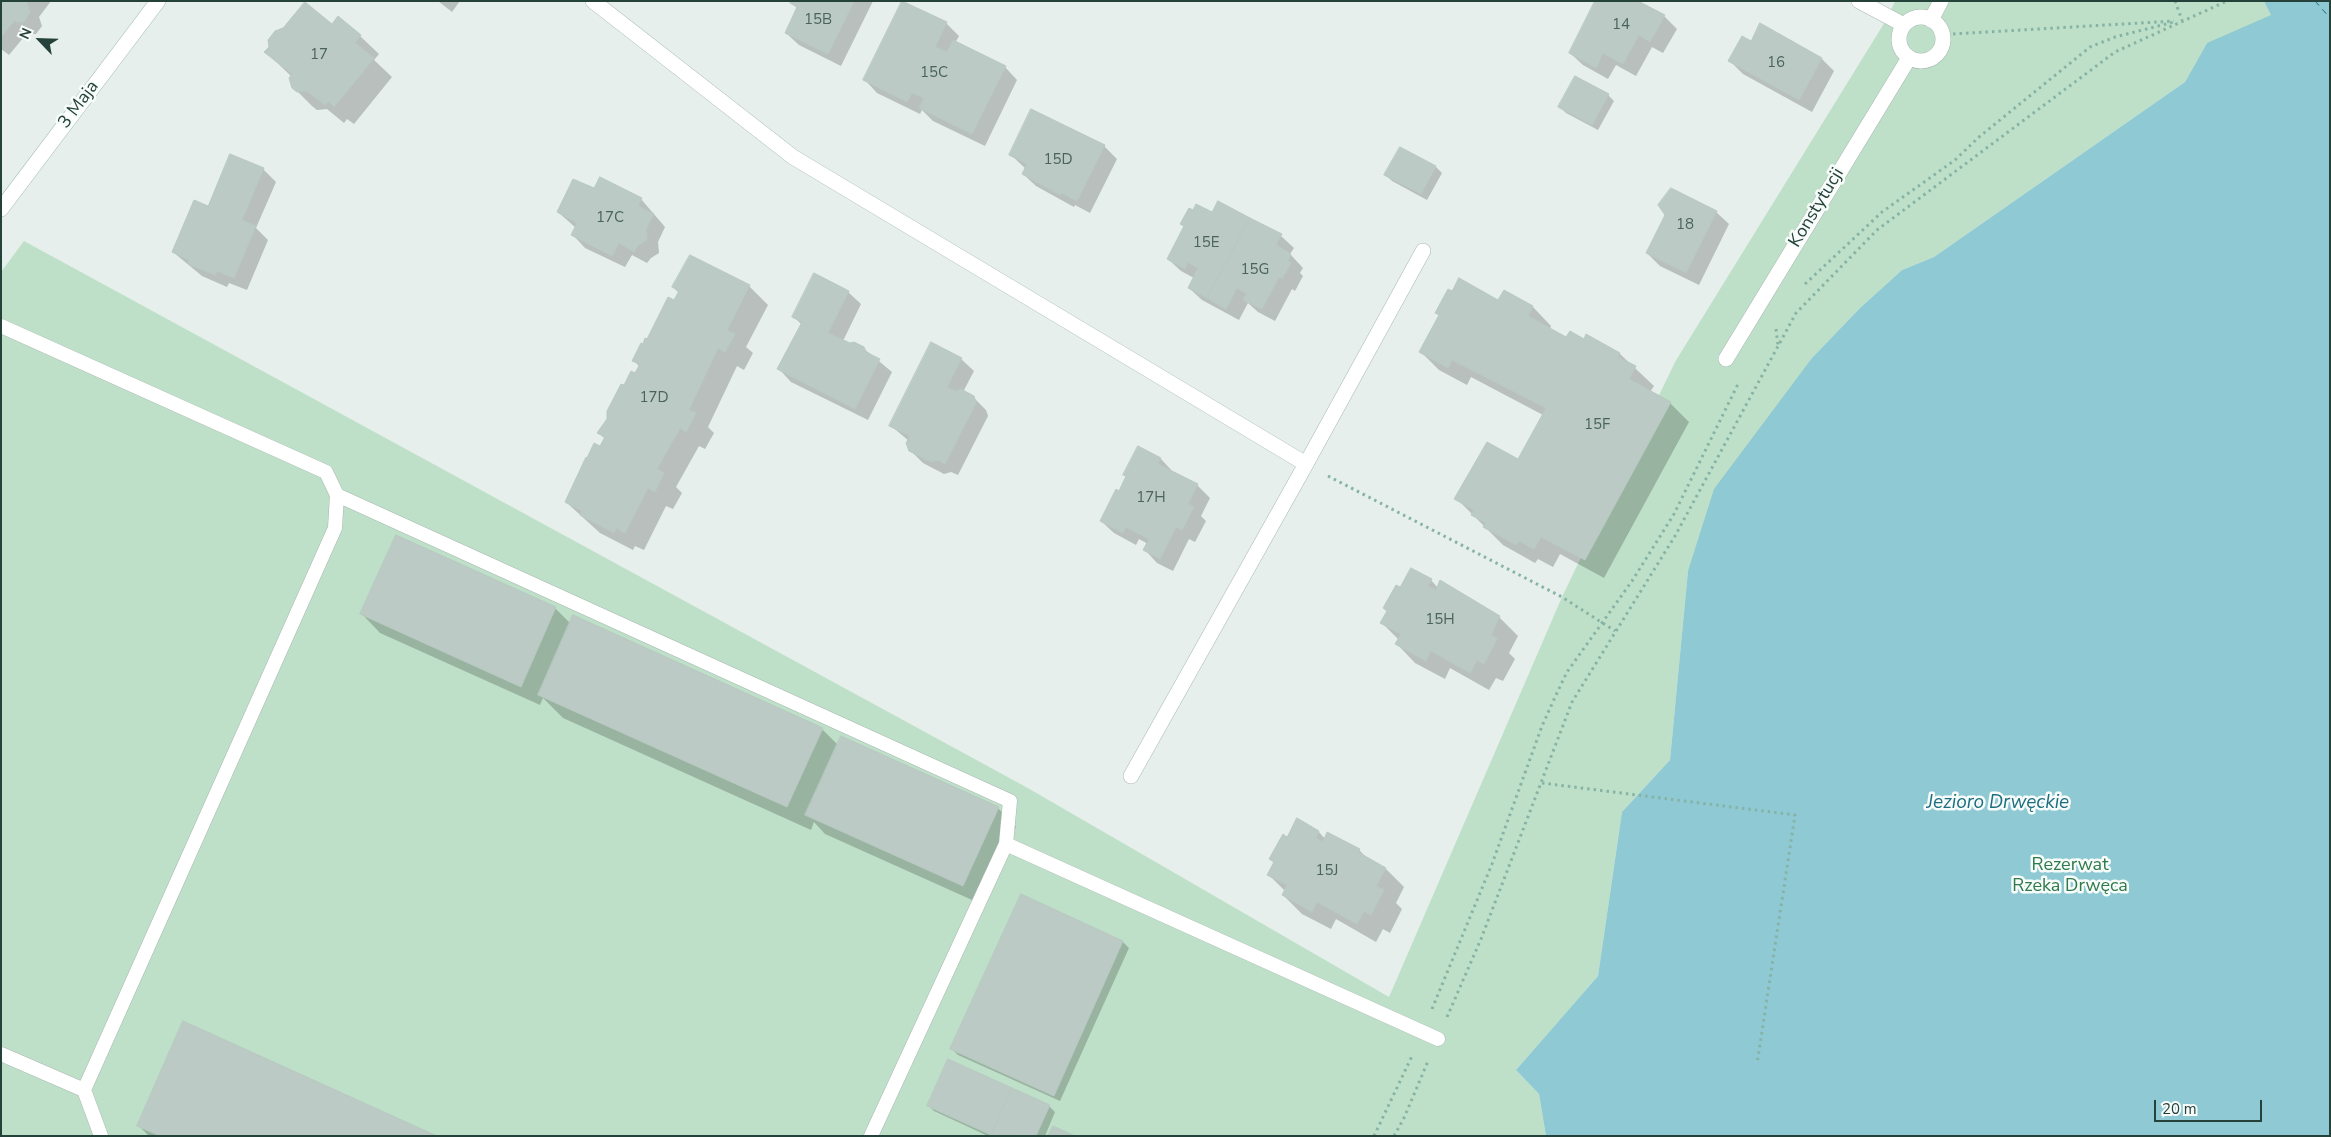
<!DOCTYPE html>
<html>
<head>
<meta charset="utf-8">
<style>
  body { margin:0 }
  #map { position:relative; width:2331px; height:1137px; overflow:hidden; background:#e6efeb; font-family:"Nunito Sans",sans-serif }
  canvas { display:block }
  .frame { position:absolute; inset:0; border:2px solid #24423a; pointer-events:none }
  .north { position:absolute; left:15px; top:15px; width:50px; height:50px; -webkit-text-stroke:4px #f7fbf9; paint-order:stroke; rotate:294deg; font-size:14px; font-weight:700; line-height:20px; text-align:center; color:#24423a }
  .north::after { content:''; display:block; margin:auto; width:18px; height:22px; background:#24423a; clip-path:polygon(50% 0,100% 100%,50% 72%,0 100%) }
  .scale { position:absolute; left:2154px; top:1100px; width:108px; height:22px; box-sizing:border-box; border:2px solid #24423a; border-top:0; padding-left:6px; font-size:15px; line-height:18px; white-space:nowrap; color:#24423a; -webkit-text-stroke:4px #f7fbf9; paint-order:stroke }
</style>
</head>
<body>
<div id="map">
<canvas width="2331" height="1137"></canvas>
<div class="frame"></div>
<div class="north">N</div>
<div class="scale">20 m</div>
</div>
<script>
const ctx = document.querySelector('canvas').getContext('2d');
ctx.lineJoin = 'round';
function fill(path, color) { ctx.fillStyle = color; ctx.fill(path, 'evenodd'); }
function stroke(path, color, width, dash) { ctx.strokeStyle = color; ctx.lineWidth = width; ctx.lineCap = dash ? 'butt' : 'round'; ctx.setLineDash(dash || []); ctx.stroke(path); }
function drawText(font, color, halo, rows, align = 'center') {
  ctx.font = font + ' "Nunito Sans",sans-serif'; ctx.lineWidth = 5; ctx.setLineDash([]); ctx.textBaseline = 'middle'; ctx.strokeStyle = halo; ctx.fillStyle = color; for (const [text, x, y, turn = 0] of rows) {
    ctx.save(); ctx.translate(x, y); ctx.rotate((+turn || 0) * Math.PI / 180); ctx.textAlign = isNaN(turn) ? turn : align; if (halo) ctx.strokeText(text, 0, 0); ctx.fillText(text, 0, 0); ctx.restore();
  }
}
fill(new Path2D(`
  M1895 1H2330V1136L2207 43 2185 82 1934 257 1902 270 1860 308 1812 358 1688 571 1670 760 1622 812 1598 976 1516 1070 1539 1094 1546 1136H1V272L24 241 1026 787 1389 997 1562 597 1675 362 1888 17Z`), '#bfe0c8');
fill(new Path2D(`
  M2264 1H2330V1136H1546L1539 1094 1516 1070 1598 976 1622 812 1670 760 1688 571 1714 489 1812 358 1860 308 1902 270 1934 257 2185 82 2207 43 2271 15Z`), '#8ec9d4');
fill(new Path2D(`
  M1 1H51L39 17 42 26 36 34H30L28 32 9 55 1 49Z
  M438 1H460L452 12Z
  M792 1H873L841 66 799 45 786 33 797 9Z
  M1664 16 1677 29 1663 53 1652 47 1636 76 1616 65 1608 79 1583 65 1570 53Z
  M946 23 959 36 955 43 1005 67 1017 80 985 146 933 121 922 110 920 114 877 93 865 80Z
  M332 25 360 36 379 54 374 60 392 77 354 124 347 119 344 123 327 109 317 110 312 106 293 87 292 77 266 52Z
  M1761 25 1822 59 1834 71 1812 112 1743 74 1730 61 1751 42Z
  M1608 95 1614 101 1598 130 1566 113 1560 107Z
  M1104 146 1117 159 1090 213 1075 205 1074 207 1036 186 1023 174 1026 169 1011 155Z
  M1400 148 1436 167 1442 173 1427 200 1392 181 1386 175Z
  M263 169 276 182 256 228 268 240 247 290 229 283 227 287 202 276 173 252Z
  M594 190 641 199 665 227 658 242 659 253 651 258 647 263 632 255 625 267 585 248 573 235 576 228 558 212Z
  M1716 212 1729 224 1699 285 1660 266 1647 253Z
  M1213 213 1281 236 1294 248 1290 254 1303 268 1300 273 1303 276 1295 291 1292 289 1275 321 1258 312 1248 303 1239 320 1202 300 1189 288 1194 278 1181 271 1168 259 1185 227 1181 224Z
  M749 286 768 305 746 347 753 353 744 370 737 366 708 427 714 433 705 449 699 446 676 487 682 493 673 509 666 506 644 550 635 546 633 550 600 533 566 502 600 448 605 439 599 433 624 387 640 367 634 361 679 293 673 287Z
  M848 292 861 304 843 341 863 348 892 372 868 420 791 382 779 369 802 325 794 317Z
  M1504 292 1533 307 1551 326 1550 329 1567 338 1585 341 1620 354 1654 386 1650 392 1670 403 1689 422 1604 578 1560 554 1553 567 1538 559 1535 563 1503 545 1456 498 1518 461 1543 415 1471 377 1467 385 1439 370 1421 352 1440 316 1437 313 1499 301Z
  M961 359 974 371 963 392 973 397 986 410 988 416 958 475 951 472 944 474 923 463 910 450 909 441 890 425Z
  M1161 459 1173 472 1197 485 1210 498 1201 516 1206 521 1195 542 1189 539 1173 571 1157 563 1145 550 1148 544 1139 539 1136 545 1114 533 1101 521 1120 492 1127 477 1125 475Z
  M397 537 556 609 571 624 822 729 838 745 998 808 1016 827 981 904 825 834 814 822 811 830 563 718 543 698 540 705 380 633 362 614Z
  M1411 570 1431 580 1438 588 1441 582 1499 617 1518 636 1509 653 1515 659 1503 681 1496 678 1489 690 1450 668 1445 679 1415 663 1397 644 1399 640 1382 623Z
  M1297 820 1319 832 1325 839 1359 850 1367 858 1386 869 1404 887 1396 903 1402 909 1390 933 1383 929 1376 942 1336 919 1331 929 1302 914 1283 895 1285 891 1269 875 1274 863 1271 859 1288 839Z
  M1021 896 1123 942 1129 948 1060 1101 958 1055 952 1049Z
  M928 1105 1049 1106 1055 1112 1045 1136H988L934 1111Z
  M138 1125 434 1136H149Z`), '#0003');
stroke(new Path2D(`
  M2315 1 2330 18`), '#1c6f80', 1, [6, 5]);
const building = new Path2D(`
  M1 1H29L27 3 30 12 24 22H16L15 20 1 37Z
  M791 1H854L828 54 785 33 797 7 790 3Z
  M902 1 947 22 935 47 947 52 953 40 1006 66 972 134 919 108 924 98 912 93 907 102 863 80Z
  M1595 1H1638L1665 15 1650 42 1639 35 1623 64 1603 53 1596 68 1569 53Z
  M305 2 332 24 338 16 361 35 355 43 374 58 334 107 328 101 325 105 307 91 297 92 292 88 289 78 292 74 264 52 269 47 268 40 275 31 283 28Z
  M1760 23 1822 58 1799 100 1728 61 1742 36 1751 41Z
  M1575 76 1609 94 1592 125 1558 107Z
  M1031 109 1105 145 1077 201 1062 193 1060 195 1022 174 1027 164 1009 155Z
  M1400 147 1436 166 1421 194 1384 175Z
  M230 154 264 168 242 220 256 226 234 278 217 271 215 275 188 264 189 260 172 252 194 200 208 206Z
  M600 177 642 198 638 206 654 214 646 229 647 240 638 245 634 252 619 243 612 256 571 235 577 223 557 212 573 179 594 188Z
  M1671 188 1717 211 1686 273 1646 253 1665 215 1658 205Z
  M1218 201 1250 218 1207 298 1188 288 1198 268 1188 262 1185 269 1167 259 1184 226 1180 224 1189 208 1193 210 1196 204 1212 212Z
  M1250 218 1282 234 1276 245 1291 254 1288 261 1291 263 1282 279 1279 277 1262 309 1243 300 1247 294 1237 288 1226 309 1207 298Z
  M690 255 750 285 727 330 735 334 725 352 718 348 689 410 696 413 686 432 680 428 657 469 664 473 655 492 648 488 625 533 616 528 614 533 580 515 582 511 565 502 586 457 587 458 594 443 600 446 605 437 597 433 607 419V411L621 384 624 385 631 371 635 373 640 364 632 361 641 343 643 344 645 338 647 339 668 297 674 300 679 291 672 287Z
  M814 273 849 291 828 333 850 343 854 342 864 347 866 352 880 359 855 409 777 369 802 322 792 317Z
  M1459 278 1498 300 1504 290 1533 306 1528 316 1566 337 1570 331 1584 339 1586 334 1620 353 1618 357 1636 366 1629 379 1671 402 1585 560 1541 537 1534 549 1519 541 1516 545 1483 527 1486 523 1471 515 1474 510 1454 499 1487 442 1518 459 1546 408 1452 360 1448 368 1419 352 1439 315 1435 313 1448 289 1452 291Z
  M931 342 962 358 947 387 955 391 961 389 974 396 976 403 945 464 938 460 931 462 909 451 906 443 910 436 889 426Z
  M1138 446 1161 458 1158 464 1198 484 1188 504 1194 507 1182 530 1176 527 1160 559 1143 550 1149 539 1126 527 1123 533 1100 521 1116 489 1119 491 1126 476 1123 475Z
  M396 535 556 607 521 687 360 614Z
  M1411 568 1432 579 1428 586 1436 590 1440 580 1500 616 1491 635 1497 639 1484 664 1477 660 1470 673 1431 651 1426 661 1395 644 1401 634 1380 623 1387 611 1383 608 1396 585 1400 587Z
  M573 615 823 728 787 807 538 695Z
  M841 736 999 807 963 886 805 815Z
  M1297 818 1319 831 1316 838 1323 842 1327 832 1360 849 1358 852 1386 868 1376 886 1384 890 1371 915 1364 911 1357 924 1317 902 1312 912 1282 895 1287 885 1267 875 1274 862 1269 859 1283 834 1287 837Z
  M1021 894 1123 941 1054 1096 950 1049Z
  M183 1021 437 1136H160L137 1126Z
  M948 1059 1012 1088 991 1135 927 1106Z
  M1012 1088 1050 1105 1036 1136 991 1135Z
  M1053 1126 1075 1136H1048Z`);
fill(building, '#bbcac4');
stroke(building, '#b8c9c2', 1);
const lane = new Path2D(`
  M1 326 326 472 337 495 335 528 84 1090 101 1136
  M337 495 1010 801 1006 844 871 1136
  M1006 844 1438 1039
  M1 1054 84 1090`);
const street = new Path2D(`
  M593 1 793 157 1306 464 1131 776
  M1859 1 1904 25
  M1899 39a22 22 0 1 1 44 0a22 22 0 1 1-44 0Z
  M1931 20 1941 1
  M1726 359 1909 58
  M1306 464 1423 251`);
const secondary = new Path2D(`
  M1 209 158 1`);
stroke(lane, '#a8b8b2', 15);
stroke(street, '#a8b8b2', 16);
stroke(secondary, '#a4bbb3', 16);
stroke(new Path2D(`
  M2175 1 2182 20
  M1953 34 2174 21
  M1934 53 1940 50 1941 43
  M1805 284 1882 212 1955 160 1979 137 2090 47 2115 37 2174 22
  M1776 329 1778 345
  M1328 476 1562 597 1615 631
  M1542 783 1795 815 1757 1064
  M1432 1009 1492 864 1542 726 1556 695 1567 672 1632 581 1674 514 1739 382
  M1447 1017 1481 939 1572 702 1675 536 1796 313 1877 230 2115 52 2227 1
  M1374 1136 1412 1056
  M1394 1136 1404 1118 1428 1061`), '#86b3a5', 3, [2.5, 4]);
stroke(lane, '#fff', 14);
stroke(street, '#fff', 15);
stroke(secondary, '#fff', 15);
drawText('15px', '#4a645c', null, [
  ["15B",818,20],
  ["14",1621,25],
  ["17",319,55],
  ["16",1776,63],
  ["15C",934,73],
  ["15D",1058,160],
  ["17C",610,218],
  ["18",1685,225],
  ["15E",1206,243],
  ["15G",1255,270],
  ["17D",654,398],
  ["15F",1597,425],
  ["17H",1151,498],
  ["15H",1440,620],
  ["15J",1327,871]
]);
drawText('18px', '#24423a', '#f7fbf9', [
  ["3 Maja",79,105,-53],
  ["Konstytucji",1817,208,-59]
]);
drawText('18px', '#2d7a4b', '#f7fbf9', [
  ["Rezerwat",2070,866],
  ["Rzeka Drwęca",2070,887]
]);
drawText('italic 19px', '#1c6f80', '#f7fbf9', [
  ["Jezioro Drwęckie",1998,803]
]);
</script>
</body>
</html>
